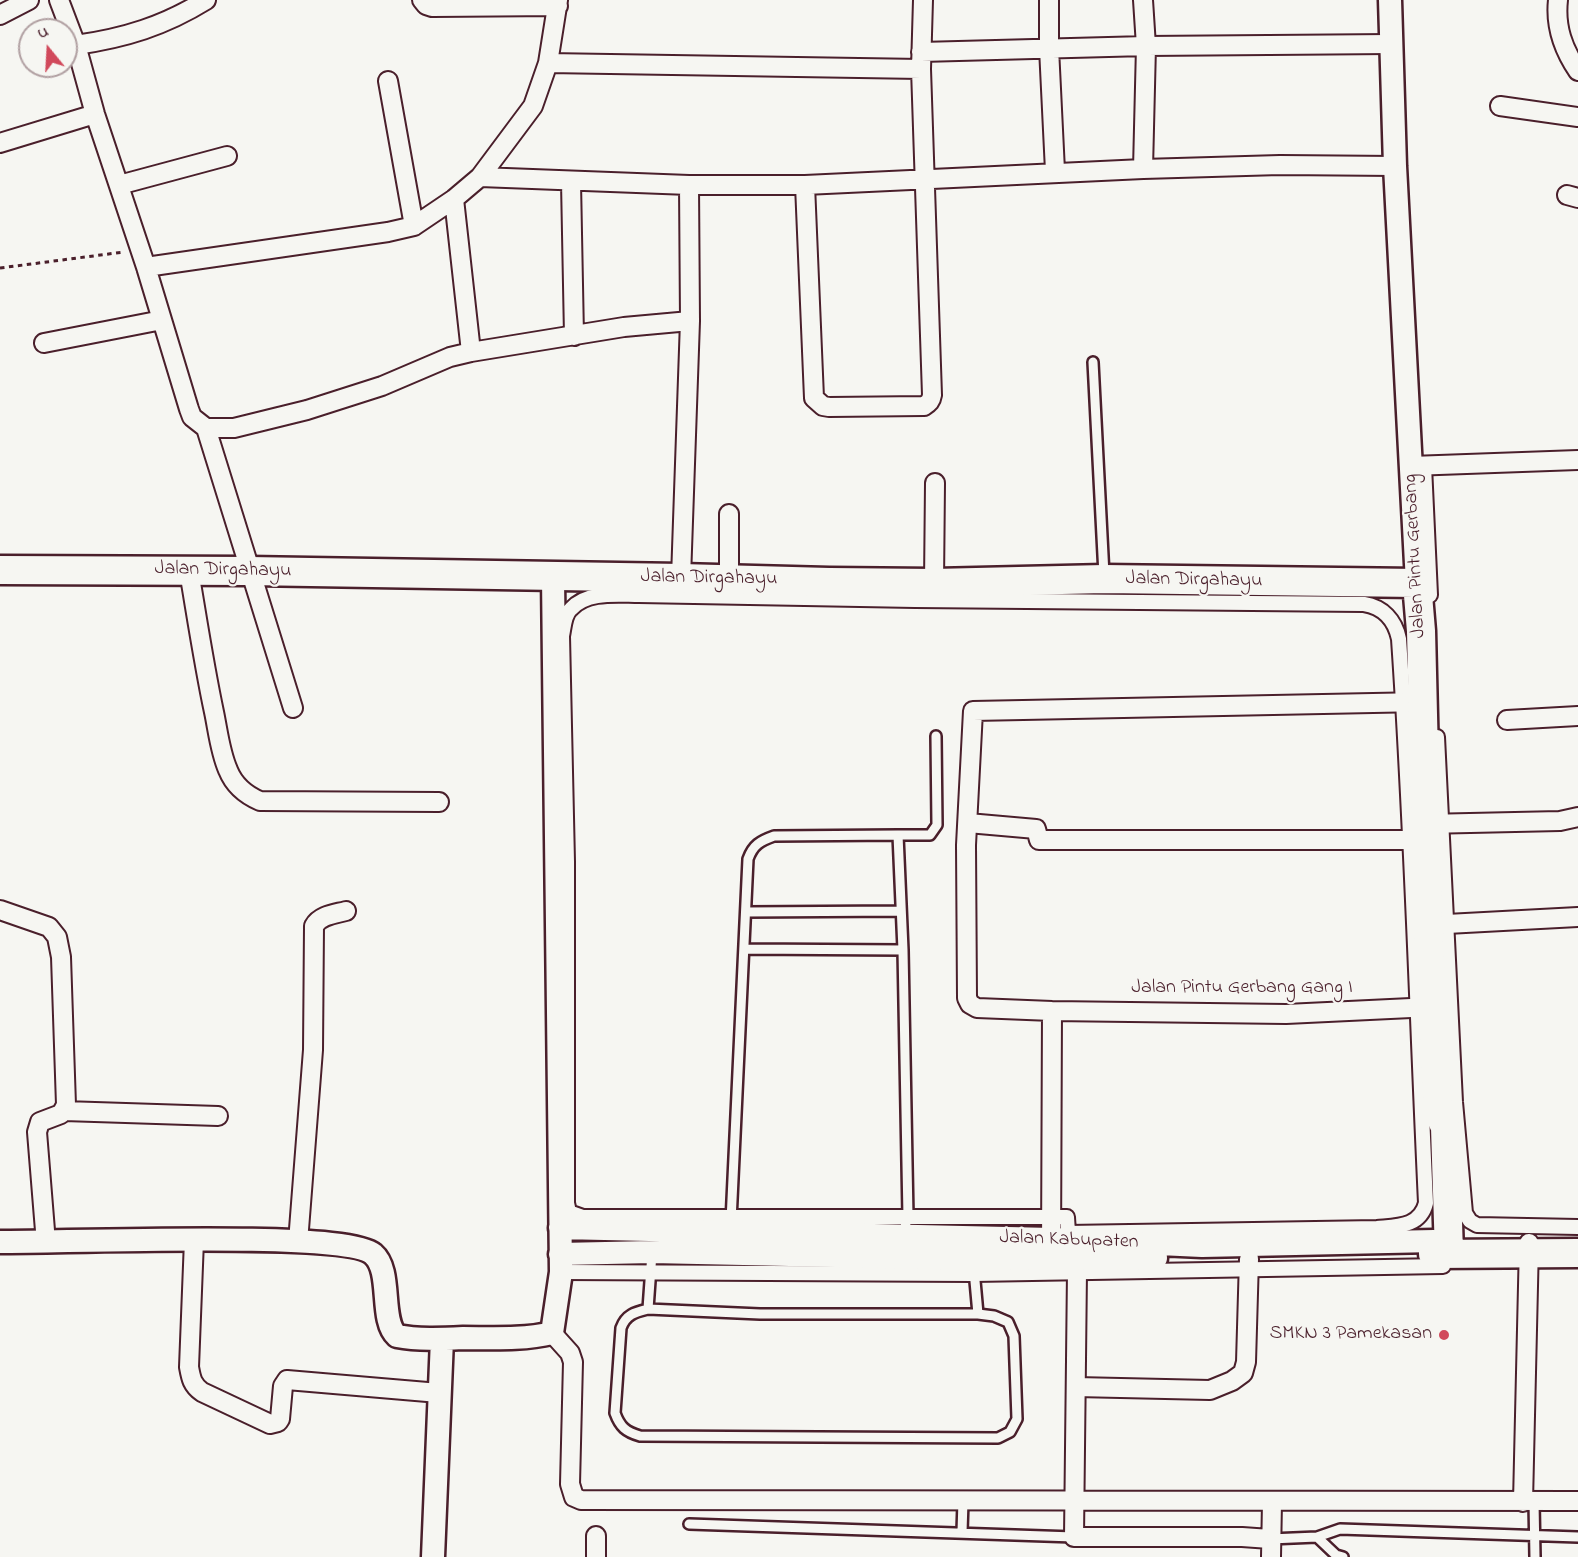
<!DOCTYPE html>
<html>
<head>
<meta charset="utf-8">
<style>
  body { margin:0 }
  #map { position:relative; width:1578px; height:1557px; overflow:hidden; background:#f6f6f2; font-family:"Indie Flower",sans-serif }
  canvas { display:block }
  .north { position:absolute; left:18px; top:18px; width:60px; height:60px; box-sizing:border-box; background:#f6f6f2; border:2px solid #b1a0a2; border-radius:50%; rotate:342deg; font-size:16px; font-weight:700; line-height:24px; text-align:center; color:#4a1f2b }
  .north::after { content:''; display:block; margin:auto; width:21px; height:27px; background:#d1495b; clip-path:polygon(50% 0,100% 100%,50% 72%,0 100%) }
</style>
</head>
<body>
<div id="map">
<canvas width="1578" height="1557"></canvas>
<div class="north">U</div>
</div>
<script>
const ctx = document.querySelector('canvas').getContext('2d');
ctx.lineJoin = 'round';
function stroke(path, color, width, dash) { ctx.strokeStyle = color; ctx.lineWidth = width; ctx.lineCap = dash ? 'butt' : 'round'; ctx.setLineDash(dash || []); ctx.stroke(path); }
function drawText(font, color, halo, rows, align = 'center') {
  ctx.font = font + ' "Indie Flower",sans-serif'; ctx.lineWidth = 4.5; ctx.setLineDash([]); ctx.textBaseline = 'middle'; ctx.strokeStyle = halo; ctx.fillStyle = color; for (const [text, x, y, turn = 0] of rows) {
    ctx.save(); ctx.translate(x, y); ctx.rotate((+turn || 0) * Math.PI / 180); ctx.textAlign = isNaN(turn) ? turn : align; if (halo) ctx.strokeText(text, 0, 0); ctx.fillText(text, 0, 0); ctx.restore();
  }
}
const service = new Path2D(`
  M1093 362 1104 575
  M898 835H930L937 825 936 736
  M746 912 901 911
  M744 949 903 950
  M731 1221 748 859C753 845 760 841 774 836L898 835 903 950 908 1217 902 1236
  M652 1253 648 1309 760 1314H978L974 1270
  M648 1309C636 1312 626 1314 621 1328L615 1413C620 1427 626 1432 640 1436L998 1438 1010 1432 1017 1419 1014 1336 1008 1322 994 1316 978 1314
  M1534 1502 1535 1557
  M689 1524 1074 1537
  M962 1532 963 1501
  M1317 1537 1336 1555 1343 1557
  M1270 1539 1317 1537 1340 1529 1578 1537`);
const pedestrian = new Path2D(`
  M1424 466 1430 595
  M639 595 915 600 1364 604C1383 607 1395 620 1399 639 1412 827 1417 1015 1426 1203 1420 1227 1397 1226 1377 1228L1068 1233 1067 1217H583L569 1212 567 1203V862L562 636C564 627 564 615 571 609 587 591 617 595 639 595Z
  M1437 737 1455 1102 1465 1213 1470 1221 1477 1225 1578 1227
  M561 1272 974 1274 1443 1266`);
const minor = new Path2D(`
  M59 0 76 45 95 114 146 267 189 409 192 417 206 428H234L307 410 382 386 450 357 471 352 624 327 690 321
  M422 0 426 5 432 7 558 6
  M1049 0V48L1055 171
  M1558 0C1555 27 1563 49 1578 71
  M0 15 29 0
  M76 45C125 38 164 26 206 0
  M921 52 1146 46 1391 44
  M548 63 558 0
  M388 81 414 226
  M1500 106 1578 117
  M0 143 95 114
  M1143 169 1146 46 1143 0
  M480 177 689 185H805L1143 169 1280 165 1395 166
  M571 182 574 336
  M119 185 227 156
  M805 185 814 398 823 406 829 407 924 406C929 403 931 401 932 395L921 69 923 0
  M1567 195 1578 198
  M454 199 471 352
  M146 267 388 232 414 226 454 199 480 177 533 106 548 63 921 69
  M44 343 162 320
  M206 428 293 708
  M1411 466 1578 460
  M729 514V579
  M189 571C197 618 204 665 214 712 218 731 220 752 228 770 234 785 246 795 260 801L439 802
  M681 578 690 321 689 185
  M934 583 935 483
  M1423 702 973 711 966 845 967 998 970 1004 977 1008 1052 1011 1286 1014 1432 1007
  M1507 720 1578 716
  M968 823 1036 829 1039 840H1426
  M1425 824 1560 821 1578 817
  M0 910 49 927 57 937 61 957 66 1105 61 1114 40 1122 37 1132 46 1243
  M1428 925 1578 917
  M64 1111 218 1116
  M194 1240 189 1367C191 1378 192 1385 202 1392L270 1424 278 1422 280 1419 283 1386 287 1380 439 1393
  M298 1242 313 1050 314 926C320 915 335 914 346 911
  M1081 1246 1077 1271 1074 1537H1242L1270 1539
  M1051 1252 1052 1011
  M552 1333 570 1353 573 1362 570 1484 574 1497 581 1500 1578 1501
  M1076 1387 1210 1390 1232 1381 1243 1373 1246 1362 1249 1259
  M1523 1502 1529 1243
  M596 1557V1536
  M1271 1557 1272 1502`);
const tertiary = new Path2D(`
  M1390 0 1395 166 1417 583
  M560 1228 1052 1239 1202 1246 1434 1241
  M0 1242C55 1243 346 1230 373 1254 393 1271 379 1320 397 1336 418 1340 441 1339 463 1338 492 1338 523 1340 552 1333L561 1272 553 577
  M560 1254 652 1252 973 1259 1156 1258
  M433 1557 442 1339`);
const primary = new Path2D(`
  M0 570 249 571 681 578 829 582 934 583 1104 579 1417 583 1421 631 1428 925 1438 1112 1445 1127 1449 1254
  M1433 1251V1254L1578 1253`);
stroke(service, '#4a1f2b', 14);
stroke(pedestrian, '#4a1f2b', 18);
stroke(minor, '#4a1f2b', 22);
stroke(tertiary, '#4a1f2b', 27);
stroke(primary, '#4a1f2b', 33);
stroke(new Path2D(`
  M0 268 124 252`), '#4a1f2b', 3, [4.5, 4.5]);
stroke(service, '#f6f6f2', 9);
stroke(pedestrian, '#f6f6f2', 14);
stroke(minor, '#f6f6f2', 18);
stroke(tertiary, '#f6f6f2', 22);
stroke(primary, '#f6f6f2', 28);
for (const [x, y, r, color] of [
  [1444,1335,6,"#d1495b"]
]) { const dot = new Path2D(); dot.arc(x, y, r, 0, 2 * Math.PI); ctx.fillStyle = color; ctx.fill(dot); stroke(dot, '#f6f6f2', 2); }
drawText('20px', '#4a1f2b', '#f6f6f2', [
  ["Jalan Pintu Gerbang",1416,556,-93],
  ["Jalan Dirgahayu",223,571,1],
  ["Jalan Dirgahayu",709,579,1],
  ["Jalan Dirgahayu",1194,581,1],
  ["Jalan Pintu Gerbang Gang I",1242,989],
  ["Jalan Kabupaten",1069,1241,2]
]);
drawText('20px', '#4a1f2b', '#f6f6f2', [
  ["SMKN 3 Pamekasan",1432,1335]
], 'right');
</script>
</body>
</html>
